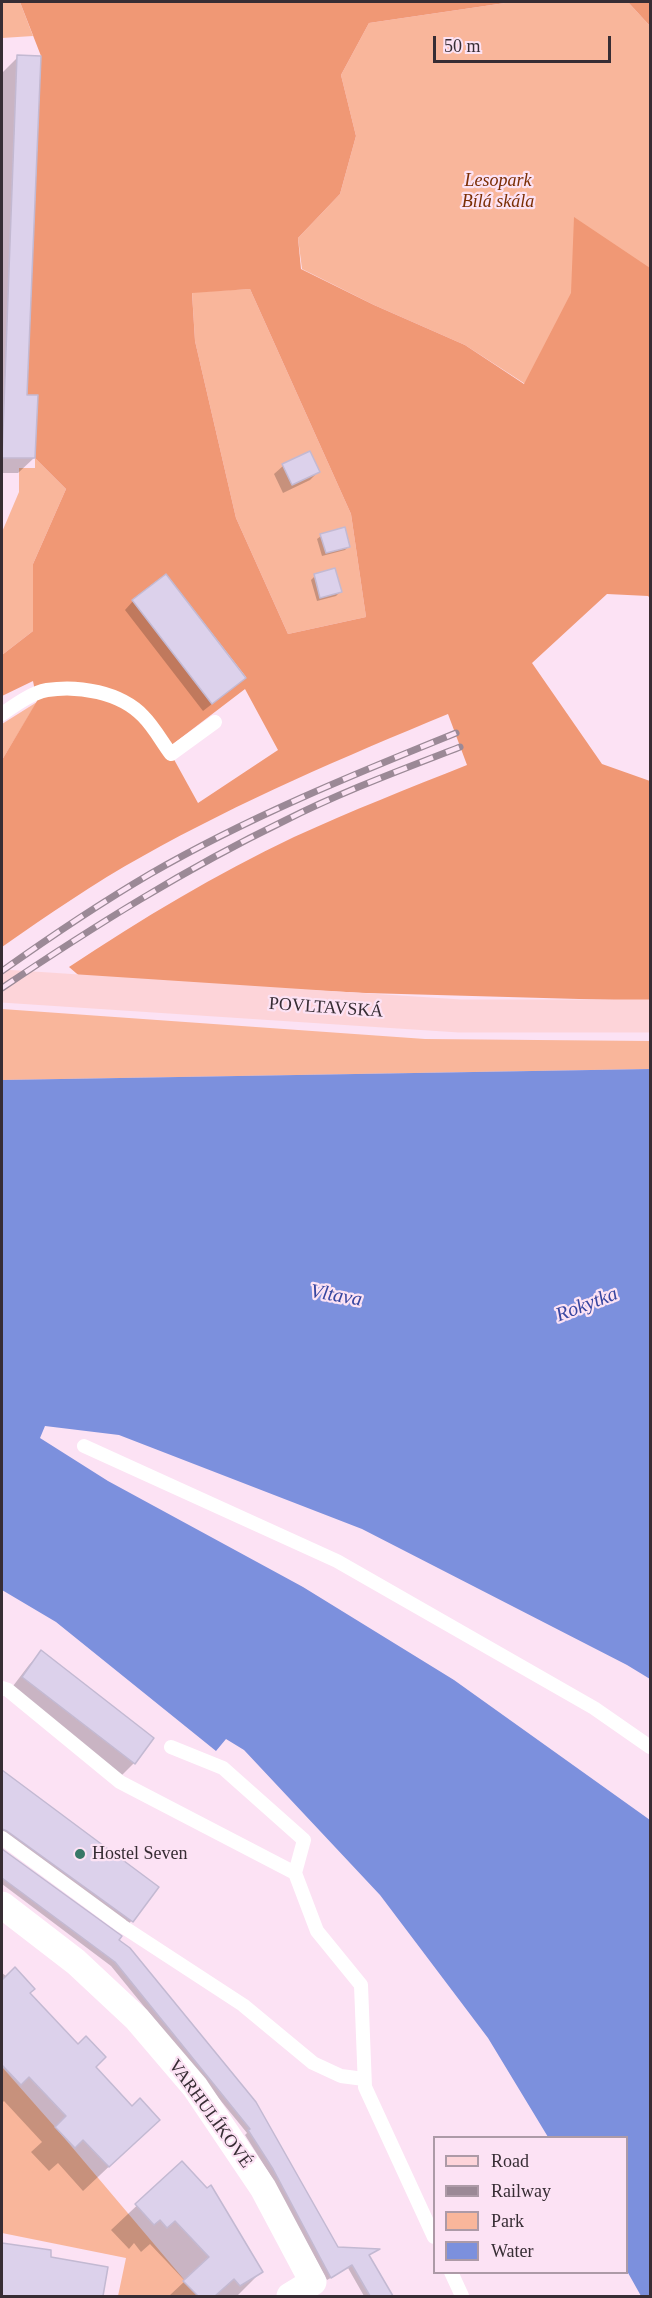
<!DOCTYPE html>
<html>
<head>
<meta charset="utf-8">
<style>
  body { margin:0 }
  #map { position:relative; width:652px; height:2298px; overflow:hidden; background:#fce2f4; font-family:Georgia,serif }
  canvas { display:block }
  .frame { position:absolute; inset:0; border:3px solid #372d34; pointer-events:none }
  .legend { position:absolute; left:433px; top:2136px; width:195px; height:138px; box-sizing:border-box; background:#fce2f4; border:2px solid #ad9aa7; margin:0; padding:8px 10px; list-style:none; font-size:18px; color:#372d34 }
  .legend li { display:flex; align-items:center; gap:12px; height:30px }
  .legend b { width:30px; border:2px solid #ad9aa7 }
  .scale { position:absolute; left:433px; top:36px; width:178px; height:27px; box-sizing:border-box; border:3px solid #372d34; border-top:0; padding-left:8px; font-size:18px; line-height:21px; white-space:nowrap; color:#372d34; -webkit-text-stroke:4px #fce2f4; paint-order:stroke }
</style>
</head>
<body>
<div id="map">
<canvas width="652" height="2298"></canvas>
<div class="frame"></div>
<ul class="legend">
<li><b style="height:8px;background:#fdd4d9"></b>Road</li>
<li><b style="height:8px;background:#9b8996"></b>Railway</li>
<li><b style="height:16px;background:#f9b69b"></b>Park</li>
<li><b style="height:16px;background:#7c90dd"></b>Water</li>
</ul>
<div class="scale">50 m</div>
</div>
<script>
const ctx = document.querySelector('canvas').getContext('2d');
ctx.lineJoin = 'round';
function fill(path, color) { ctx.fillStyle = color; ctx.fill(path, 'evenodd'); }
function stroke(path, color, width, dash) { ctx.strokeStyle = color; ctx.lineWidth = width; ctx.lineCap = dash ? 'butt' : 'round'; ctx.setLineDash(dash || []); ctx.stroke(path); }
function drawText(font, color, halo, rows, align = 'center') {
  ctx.font = font + ' Georgia,serif'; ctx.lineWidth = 4.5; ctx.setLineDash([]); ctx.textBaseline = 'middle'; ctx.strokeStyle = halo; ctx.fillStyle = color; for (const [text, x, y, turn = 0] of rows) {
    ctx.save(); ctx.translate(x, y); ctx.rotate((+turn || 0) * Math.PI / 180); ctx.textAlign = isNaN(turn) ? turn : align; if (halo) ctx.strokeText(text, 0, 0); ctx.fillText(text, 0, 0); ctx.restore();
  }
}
fill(new Path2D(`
  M2 2H20L33 36 2 38Z
  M512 2H628L650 26V559L570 413 465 345 374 305 302 269 298 238 340 194 356 136 341 75 369 23Z
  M250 289 351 514 366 617 288 634 236 518 195 341 192 292Z
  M35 458 66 489 33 564V631L2 655V532L19 492V468H35Z
  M37 702 2 760V724Z
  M2 1009 425 1039 650 1041V1069L2 1080Z
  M2 2067 55 2127 198 2296H118L126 2258 2 2233Z`), '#f9b69b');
fill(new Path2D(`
  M20 2H512L369 23 341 75 356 136 340 194 298 238 301 269 374 305 465 345 524 384 571 293 574 217 650 268V598L648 596 607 594 532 663 602 764 650 781V1001L366 993 83 979 69 967C141 919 216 874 294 837 351 811 409 788 467 765L448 714C344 757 241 801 143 856 94 883 48 915 2 947V760L37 701 33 681 2 696V655L33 631V564L66 489 35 458 37 396 27 395 41 56ZM250 289 351 514 366 617 288 634 236 518 195 341 192 293ZM166 574 246 677 212 704 132 600ZM245 689 278 750 198 803 171 754 173 744Z
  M628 2H650V26Z`), '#f09875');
fill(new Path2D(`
  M650 1069V1679L627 1665 362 1529 119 1435 45 1426 40 1438 108 1481 303 1587 454 1680 650 1820V2296H641L627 2271 626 2138 548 2137 488 2038 380 1895 244 1750 226 1739 216 1751 56 1622 2 1590V1080Z`), '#7c90dd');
fill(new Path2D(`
  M18 57 25 397 34 458 18 473H2V73Z
  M310 453 318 472 310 480 283 493 274 474 283 466Z
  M321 536 349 546 345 550 322 556 317 539Z
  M315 576 340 592 336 596 317 601 311 580Z
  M133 601 235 686 203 711 125 610Z
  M41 1652 152 1739 134 1763 121 1776 10 1690 29 1665Z
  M2 1772 157 1888 128 1925 2 1834Z
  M2 1851 119 1937 117 1940 255 2103 277 2139 337 2248 376 2251 368 2256 391 2296H364L348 2268 327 2280 269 2173 245 2135 247 2133 111 1966 2 1884Z
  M2 1973 29 1993 94 2068 133 2144 83 2191 58 2163 49 2171 31 2152 42 2142 4 2101 2 2103Z
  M182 2163 207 2190 261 2272 237 2296H169L185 2281 150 2244 141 2252 134 2243 129 2249 111 2230Z
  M2 2244 50 2252 49 2259 106 2268 101 2296H2Z`), '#0003');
const building = new Path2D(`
  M17 55 41 56 27 395H38L35 458H2Z
  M310 451 320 472 292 485 282 464Z
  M345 527 350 547 326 553 320 534Z
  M335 568 342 592 320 598 314 574Z
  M166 574 246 678 212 704 132 600Z
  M41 1650 154 1738 135 1764 22 1677Z
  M2 1770 159 1887 133 1922 7 1831 2 1829Z
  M2 1849 122 1936 119 1940 130 1948 256 2102 338 2247 380 2249 369 2255 393 2296H370L352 2265 331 2278 273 2169 248 2130 250 2129 115 1962 2 1878Z
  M15 1967 35 1989 30 1993 78 2044 86 2036 106 2057 96 2067 132 2106 140 2098 160 2120 109 2167 83 2140 75 2148 55 2127 66 2116 29 2077 21 2085 2 2065V1980Z
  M182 2161 207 2188 211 2185 263 2272 240 2286 234 2279 215 2296H198L183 2281 209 2257 175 2221 167 2228 160 2220 154 2225 135 2204Z
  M2 2243 51 2250V2257L108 2267 103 2296H2Z`);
fill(building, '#dcd1eb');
stroke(building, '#c3b9d2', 1.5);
stroke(new Path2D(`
  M2 714C15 705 31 693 47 690 78 685 120 692 143 716 154 727 162 742 171 754L215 722
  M84 1446 337 1561 594 1708 650 1747
  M2 1688 8 1690 120 1782 295 1873 317 1931 361 1985 365 2087 434 2237
  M171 1747 223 1768 304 1840 295 1873
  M2 1838 122 1926 243 2005 313 2063 341 2076 364 2079
  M451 2272 462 2296`), '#fff', 14);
stroke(new Path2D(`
  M2 1905 76 1962 137 2019 195 2087 263 2188 313 2282 290 2296`), '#fff', 27);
stroke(new Path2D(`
  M2 986 460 1016H650`), '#fdd4d9', 33);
const rail = new Path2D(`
  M2 971C50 937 99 904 150 874 247 818 352 775 456 733
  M2 988C93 927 185 869 284 821 341 792 401 770 460 747`);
stroke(rail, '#9b8996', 7);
stroke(rail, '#fce2f4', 4.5, [14]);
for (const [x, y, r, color] of [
  [80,1854,6,"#387867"]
]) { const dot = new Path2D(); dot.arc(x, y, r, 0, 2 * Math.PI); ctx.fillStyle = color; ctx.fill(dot); stroke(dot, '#fce2f4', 2); }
drawText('italic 18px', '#7b2e05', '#fce2f4', [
  ["Lesopark",498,181],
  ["Bílá skála",498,202]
]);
drawText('18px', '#372d34', '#fce2f4', [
  ["POVLTAVSKÁ",326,1008,4],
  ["VARHULÍKOVÉ",210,2114,54]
]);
drawText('18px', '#372d34', '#fce2f4', [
  ["Hostel Seven",92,1854]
], 'left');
drawText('italic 20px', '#3746a0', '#fce2f4', [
  ["Vltava",336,1296,10],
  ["Rokytka",587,1305,-21]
]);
</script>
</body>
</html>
